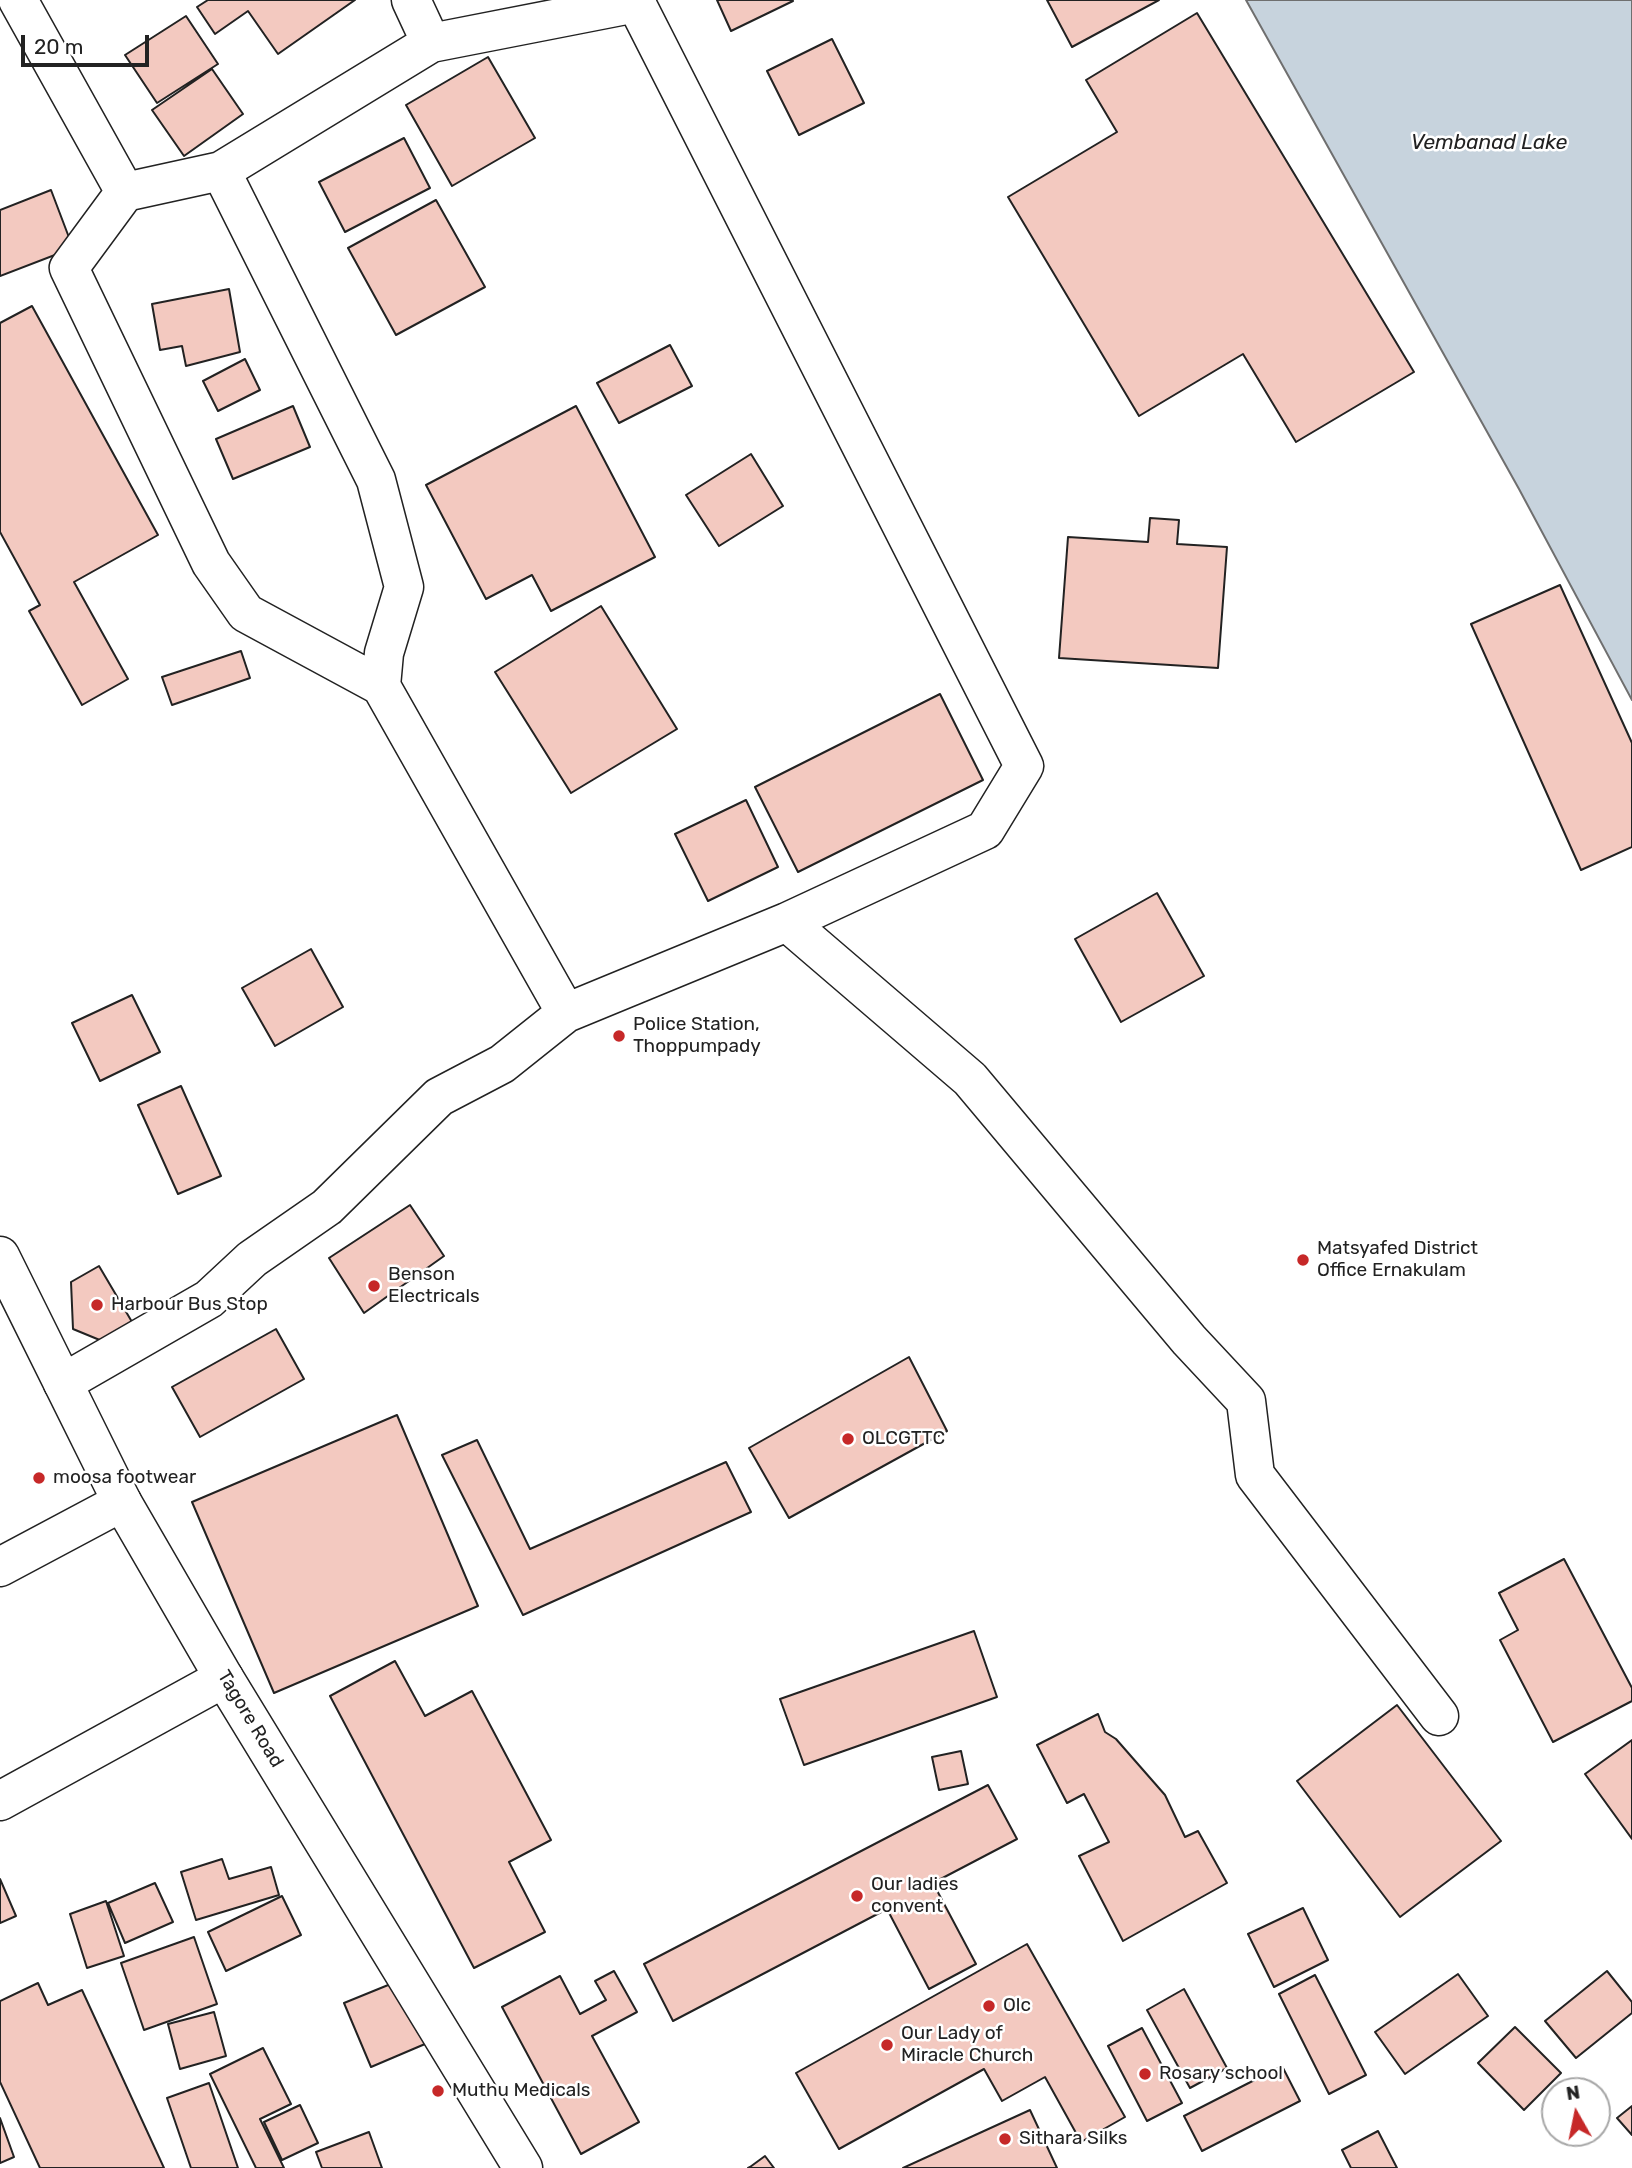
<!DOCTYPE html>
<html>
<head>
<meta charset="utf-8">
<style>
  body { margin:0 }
  #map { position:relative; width:1632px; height:2168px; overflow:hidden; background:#fff; font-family:Rubik,sans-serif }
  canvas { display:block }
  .north { position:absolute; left:1541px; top:2077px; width:70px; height:70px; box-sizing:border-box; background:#fff; border:2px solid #a7a7a7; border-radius:50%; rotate:351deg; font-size:19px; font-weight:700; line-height:28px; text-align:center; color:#222 }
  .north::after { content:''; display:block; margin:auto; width:24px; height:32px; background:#c62828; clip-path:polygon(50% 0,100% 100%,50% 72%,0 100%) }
  .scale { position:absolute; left:21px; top:35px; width:128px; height:32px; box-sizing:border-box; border:4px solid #222; border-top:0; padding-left:9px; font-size:21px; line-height:24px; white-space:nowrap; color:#222; -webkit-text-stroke:5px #fff; paint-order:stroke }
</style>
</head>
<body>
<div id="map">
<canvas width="1632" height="2168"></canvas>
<div class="north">N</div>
<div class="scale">20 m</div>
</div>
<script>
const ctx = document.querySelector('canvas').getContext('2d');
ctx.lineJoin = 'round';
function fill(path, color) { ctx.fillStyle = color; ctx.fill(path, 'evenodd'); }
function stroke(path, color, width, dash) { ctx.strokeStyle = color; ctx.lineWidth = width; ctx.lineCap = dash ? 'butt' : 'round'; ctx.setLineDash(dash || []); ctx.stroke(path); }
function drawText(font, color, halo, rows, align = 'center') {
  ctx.font = font + ' Rubik,sans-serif'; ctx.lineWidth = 5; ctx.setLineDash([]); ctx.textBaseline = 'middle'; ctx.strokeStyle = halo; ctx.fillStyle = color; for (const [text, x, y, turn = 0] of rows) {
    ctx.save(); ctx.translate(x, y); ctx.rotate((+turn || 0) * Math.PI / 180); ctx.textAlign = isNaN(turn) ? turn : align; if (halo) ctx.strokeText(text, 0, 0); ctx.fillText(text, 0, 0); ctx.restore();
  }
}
const water = new Path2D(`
  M1246 0H1632V700L1519 489Z`);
fill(water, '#c7d3dd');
stroke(water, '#6f6f6f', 2);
const building = new Path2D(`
  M208 0H355L278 54 248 11 215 34 197 7Z
  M717 0H792L793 1 731 31Z
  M1047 0H1159L1072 47Z
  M1197 13 1414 372 1296 442 1243 354 1139 416 1008 197 1117 132 1086 80Z
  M186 16 218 64 157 103 125 55Z
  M832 39 864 103 799 135 767 71Z
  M488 57 535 138 452 186 406 105Z
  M212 69 243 114 184 156 152 110Z
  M404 138 430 188 345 232 319 182Z
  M51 190 73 248 0 276V210Z
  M436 200 485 287 396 335 348 248Z
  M229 289 240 352 186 366 182 346 160 350 152 304Z
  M32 306 158 535 74 582 128 679 82 705 29 611 40 605 0 532V323Z
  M670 345 692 386 619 423 597 383Z
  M245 359 260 390 218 411 203 381Z
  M293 406 310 447 233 479 216 439Z
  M576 406 655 557 551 611 532 575 486 599 426 485Z
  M751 454 783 506 719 546 686 495Z
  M1150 518 1179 520 1177 544 1227 547 1218 668 1059 658 1068 537 1148 542Z
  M1560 585 1632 743V847L1581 870 1471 624Z
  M601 606 677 729 571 793 495 672Z
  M241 651 250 678 172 705 162 677Z
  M940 694 983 780 798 872 755 787Z
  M746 800 778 867 708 901 675 834Z
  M1157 893 1204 976 1121 1022 1075 939Z
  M311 949 343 1007 275 1046 242 988Z
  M132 995 160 1052 100 1081 72 1023Z
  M181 1086 221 1176 178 1194 138 1105Z
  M410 1205 444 1256 364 1313 329 1258Z
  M99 1266 135 1327 107 1343 73 1329 71 1282Z
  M276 1329 304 1379 200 1437 172 1387Z
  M909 1357 947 1431 789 1518 749 1448Z
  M397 1415 478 1606 274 1693 192 1502Z
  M477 1440 530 1549 726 1462 751 1512 523 1615 442 1455Z
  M1564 1559 1632 1688V1701L1553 1742 1500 1640 1518 1630 1499 1593Z
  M974 1631 997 1697 804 1765 780 1699Z
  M395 1661 425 1716 472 1691 551 1840 509 1862 545 1932 474 1968 330 1696Z
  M1397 1705 1501 1841 1400 1917 1297 1781Z
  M1098 1714 1105 1732 1116 1739 1165 1795 1185 1837 1198 1831 1227 1883 1123 1941 1079 1856 1109 1842 1084 1794 1067 1803 1037 1745Z
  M1632 1740V1839L1585 1774Z
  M961 1751 968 1784 939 1790 932 1757Z
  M988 1785 1017 1839 933 1883 976 1964 929 1989 887 1909 673 2021 644 1964Z
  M222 1859 229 1879 271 1867 279 1895 196 1920 181 1872Z
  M0 1879 16 1916 0 1923Z
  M155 1883 173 1922 125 1943 108 1903Z
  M282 1896 301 1935 226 1971 208 1932Z
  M106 1901 124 1956 87 1968 70 1914Z
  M1303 1908 1328 1960 1274 1987 1248 1934Z
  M194 1937 217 2004 144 2030 121 1963Z
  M1027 1944 1125 2117 1081 2142 1045 2077 1002 2101 984 2069 839 2149 796 2073Z
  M614 1971 637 2012 592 2036 639 2122 581 2154 502 2007 560 1976 580 2014 606 2000 595 1981Z
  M1607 1971 1632 2002V2013L1576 2058 1545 2021Z
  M1458 1974 1488 2016 1405 2074 1375 2032Z
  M1315 1975 1366 2075 1329 2094 1279 1994Z
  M398 1981 425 2044 371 2067 344 2003Z
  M38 1983 48 2005 82 1990 164 2168H40L0 2082V2001Z
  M1184 1989 1227 2068 1190 2088 1147 2010Z
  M214 2012 226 2056 180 2069 168 2024Z
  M1515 2027 1561 2073 1524 2110 1478 2063Z
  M1142 2028 1182 2103 1147 2121 1108 2046Z
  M263 2048 291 2104 260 2119 284 2168H256L210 2074Z
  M1282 2066 1300 2101 1202 2151 1184 2116Z
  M209 2083 238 2168H191L167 2098Z
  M300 2105 318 2143 282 2160 264 2122Z
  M1632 2106V2135L1617 2118Z
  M1030 2110 1057 2168H903Z
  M0 2118 14 2157 0 2163Z
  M1378 2131 1397 2168H1351L1342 2150Z
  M369 2132 382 2168H322L316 2152Z
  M765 2156 774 2168H748L750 2167Z`);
fill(building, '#f3c9c0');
stroke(building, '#222', 2);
const minor = new Path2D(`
  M18 0 125 192 221 171 431 43 636 3 1024 766 985 830 787 922 566 1013 502 1064 439 1097 327 1207 252 1259 209 1299 63 1383
  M411 0 431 43
  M221 171 376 480 404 587 384 653 381 686 566 1013
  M125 192 69 268 211 563 246 613 381 686
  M787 922 970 1079 1189 1340 1246 1401 1255 1475 1439 1716
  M0 1567 122 1502
  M0 1801 224 1678`);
const major = new Path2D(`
  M0 1256 122 1502 224 1678 523 2168`);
stroke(minor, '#222', 41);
stroke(major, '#222', 41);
stroke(minor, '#fff', 38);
stroke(major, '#fff', 38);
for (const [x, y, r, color] of [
  [619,1036,7,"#c62828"],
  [1303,1260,7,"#c62828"],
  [374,1286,7,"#c62828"],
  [97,1305,7,"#c62828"],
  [848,1439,7,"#c62828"],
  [39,1478,7,"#c62828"],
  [857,1896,7,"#c62828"],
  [989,2006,7,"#c62828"],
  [887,2045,7,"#c62828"],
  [1145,2074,7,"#c62828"],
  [438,2091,7,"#c62828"],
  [1005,2139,7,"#c62828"]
]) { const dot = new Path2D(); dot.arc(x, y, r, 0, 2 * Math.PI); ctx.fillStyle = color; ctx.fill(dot); stroke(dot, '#fff', 2.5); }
drawText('19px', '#222', '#fff', [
  ["Police Station,",633,1025],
  ["Thoppumpady",633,1047],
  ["Matsyafed District",1317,1249],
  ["Office Ernakulam",1317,1271],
  ["Benson",388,1275],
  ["Electricals",388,1297],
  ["Harbour Bus Stop",111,1305],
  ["OLCGTTC",862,1439],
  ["moosa footwear",53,1478],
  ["Our ladies",871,1885],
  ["convent",871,1907],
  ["Olc",1003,2006],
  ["Our Lady of",901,2034],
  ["Miracle Church",901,2056],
  ["Rosary school",1159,2074],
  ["Muthu Medicals",452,2091],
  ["Sithara Silks",1019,2139]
], 'left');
drawText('19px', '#222', '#fff', [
  ["Tagore Road",250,1719,59]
]);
drawText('italic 21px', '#222', '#fff', [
  ["Vembanad Lake",1489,143]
]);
</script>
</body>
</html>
